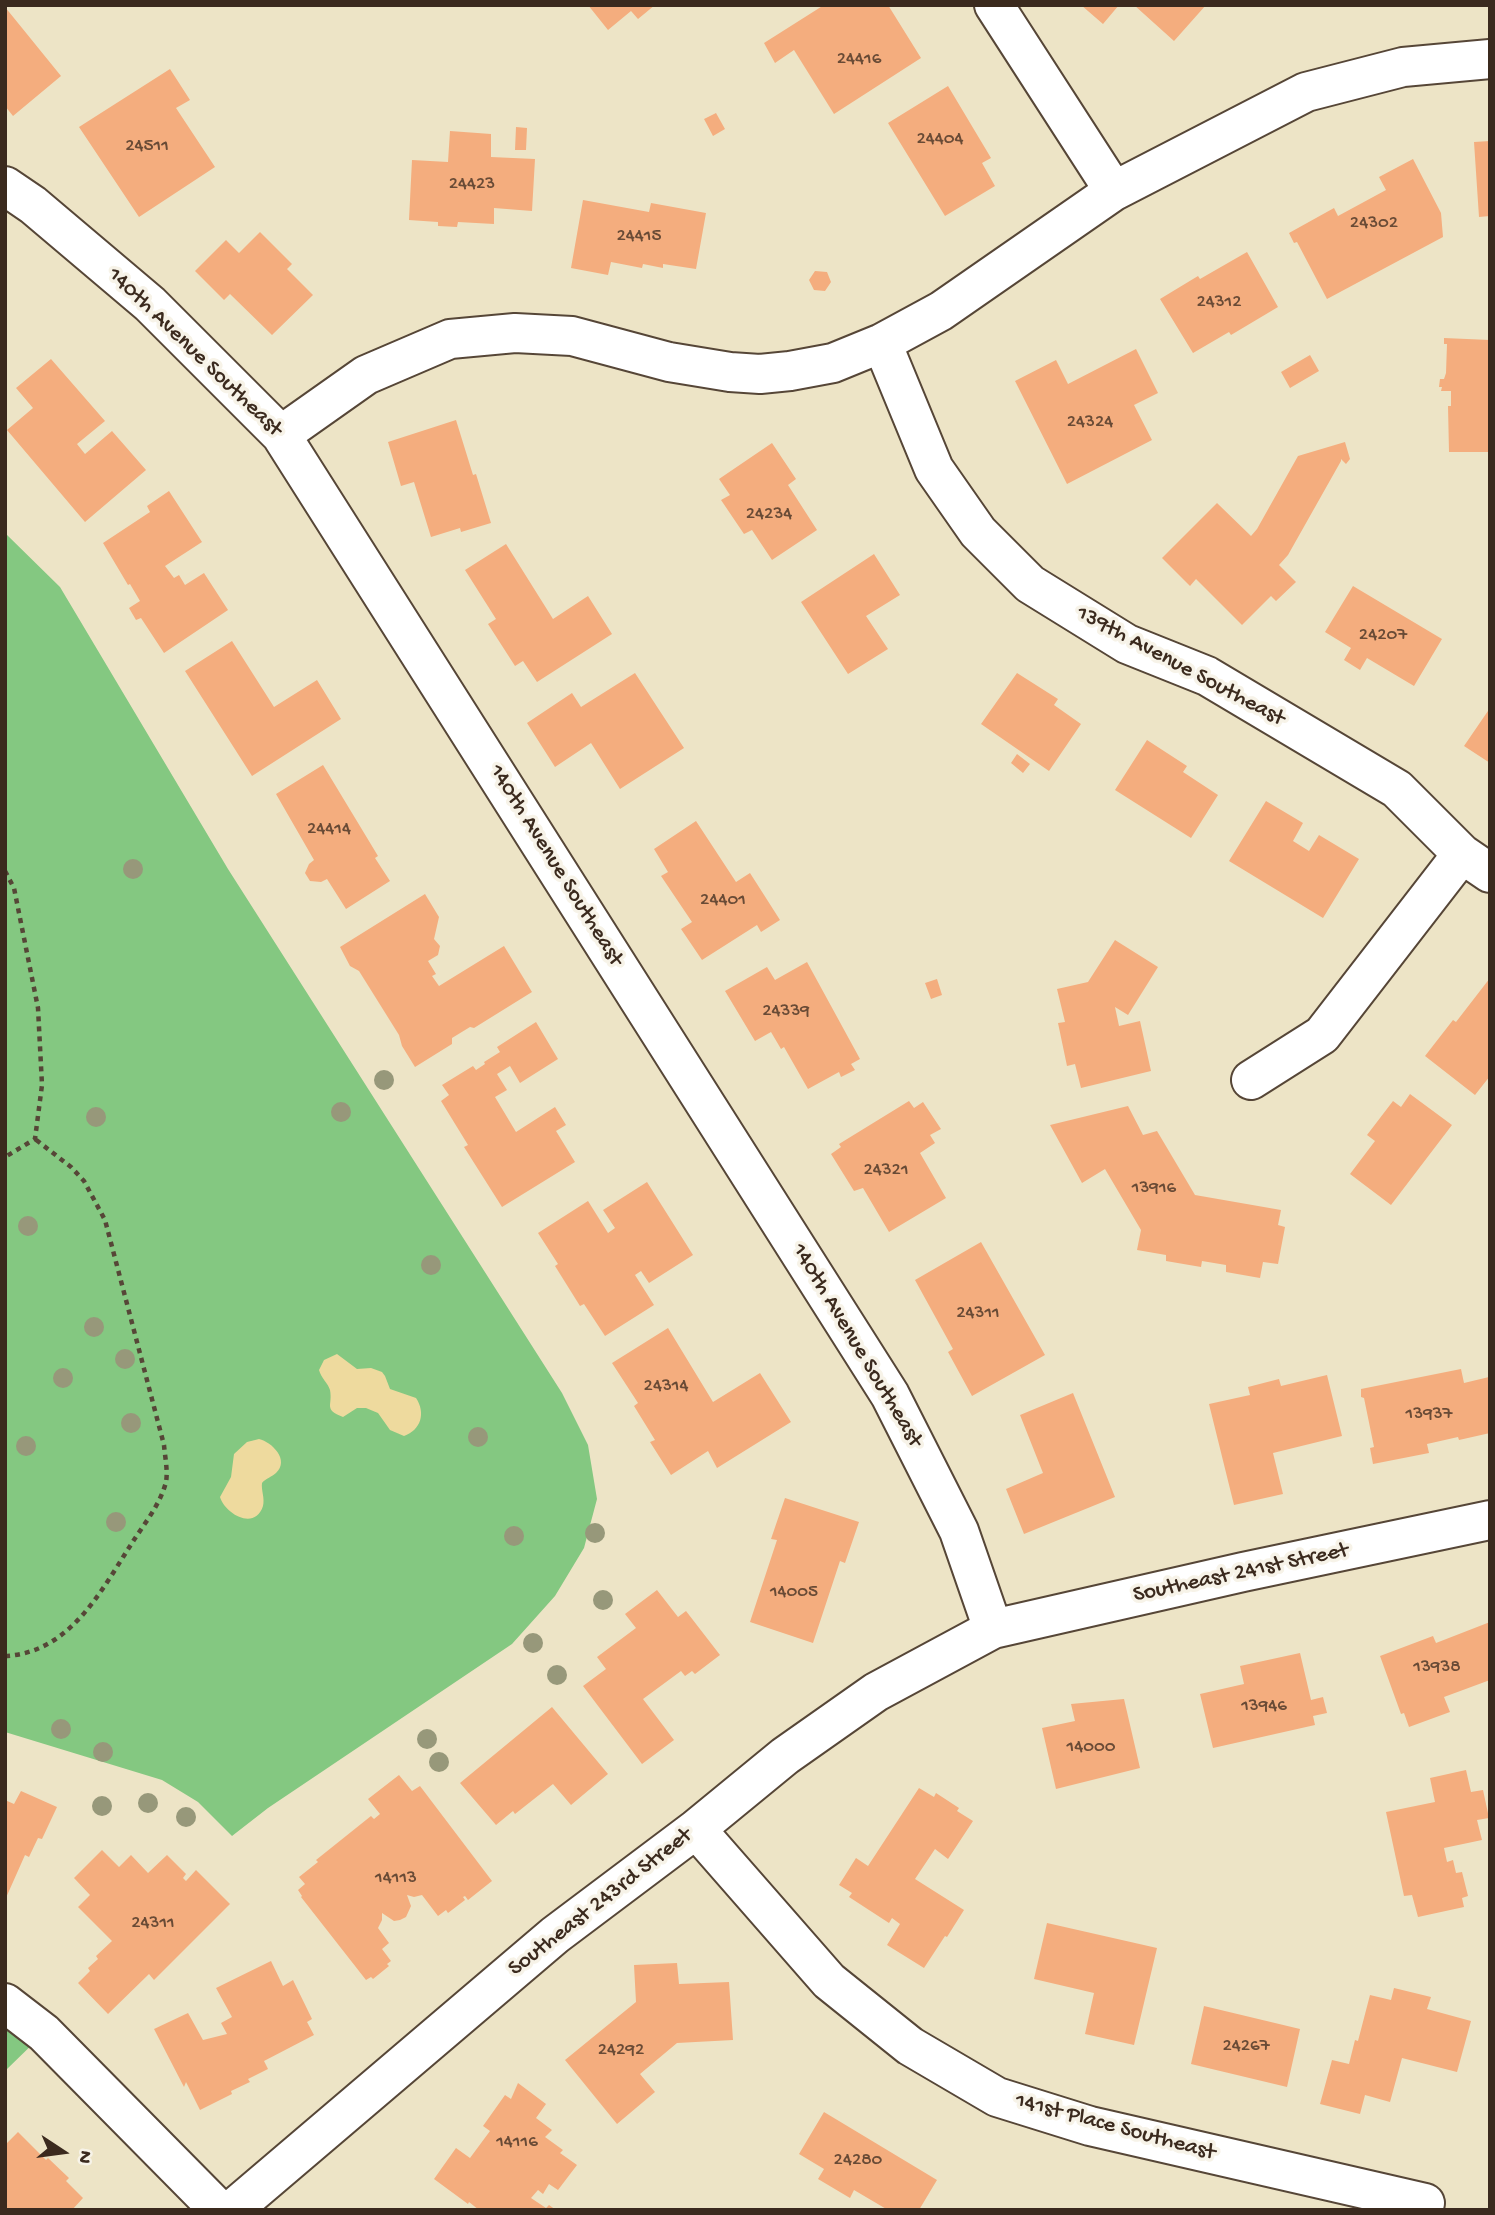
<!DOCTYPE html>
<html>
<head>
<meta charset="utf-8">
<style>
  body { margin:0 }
  #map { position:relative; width:1495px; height:2215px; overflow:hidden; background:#ede4c6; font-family:"Gochi Hand",sans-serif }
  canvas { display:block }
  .frame { position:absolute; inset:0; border:7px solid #3b2a1e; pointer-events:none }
  .north { position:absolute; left:28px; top:2117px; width:70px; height:70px; -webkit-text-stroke:5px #f7f3e8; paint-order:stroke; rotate:103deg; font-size:19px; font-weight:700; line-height:28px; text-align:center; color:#3b2a1e }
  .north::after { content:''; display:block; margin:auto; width:24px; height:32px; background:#3b2a1e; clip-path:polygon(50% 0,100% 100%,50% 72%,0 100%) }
</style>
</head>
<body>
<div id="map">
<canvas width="1495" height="2215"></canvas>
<div class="frame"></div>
<div class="north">N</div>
</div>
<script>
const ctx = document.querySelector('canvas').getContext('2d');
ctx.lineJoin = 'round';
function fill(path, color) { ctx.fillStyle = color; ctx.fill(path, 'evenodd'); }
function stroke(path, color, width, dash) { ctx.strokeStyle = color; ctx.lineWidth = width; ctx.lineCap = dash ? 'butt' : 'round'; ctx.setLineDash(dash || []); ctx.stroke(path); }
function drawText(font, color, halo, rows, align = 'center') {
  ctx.font = font + ' "Gochi Hand",sans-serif'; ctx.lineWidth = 7; ctx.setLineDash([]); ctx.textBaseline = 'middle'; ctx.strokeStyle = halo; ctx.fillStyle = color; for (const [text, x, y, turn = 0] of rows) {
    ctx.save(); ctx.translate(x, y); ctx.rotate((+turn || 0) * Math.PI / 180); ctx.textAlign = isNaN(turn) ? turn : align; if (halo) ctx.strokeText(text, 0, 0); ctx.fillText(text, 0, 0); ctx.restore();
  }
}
fill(new Path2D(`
  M5 533 60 587 228 869 562 1393 588 1445 597 1499 584 1548 555 1596 512 1644 268 1808 232 1836 198 1802 162 1780 5 1732Z
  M5 2003 44 2033 5 2071Z`), '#84c881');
fill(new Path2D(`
  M337 1354 357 1369 371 1368 382 1372 385 1376 390 1389 416 1398C426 1413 421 1430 404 1436L390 1430 378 1413 366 1408H357L343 1417C323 1409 333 1406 330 1390 328 1383 321 1378 319 1370L324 1360Z
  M259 1439C272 1442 290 1460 276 1473 272 1477 266 1478 262 1483 261 1490 265 1498 263 1506 255 1531 225 1514 220 1497L231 1477 234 1454 247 1442Z`), '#eeda9e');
fill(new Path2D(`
  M588 5H655L638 19 631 11 608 30Z
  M824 5H888L921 58 834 114 794 50 775 63 764 43Z
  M1081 5H1119L1103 24Z
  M1134 5H1206L1174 41Z
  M5 7 61 76 13 116 5 106Z
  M170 69 190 100 176 108 215 167 139 217 79 127Z
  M948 86 991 158 982 163 995 186 945 216 888 123Z
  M716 113 725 129 713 136 704 119Z
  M516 127 527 128 526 150H515Z
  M450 131 491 134V157L535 159 532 211 494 208V224L458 222 457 227 438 226V222L409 220 412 160 448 162Z
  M1490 141V216L1479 217 1474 142Z
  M1413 159 1441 213 1443 237 1327 299 1297 242 1294 243 1289 233 1334 208 1338 216 1386 190 1379 177Z
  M583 200 649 212 651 203 706 213 696 269 663 264V268L643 264 642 268 611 262 608 275 571 268Z
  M260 232 292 264 287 269 313 295 272 335 230 294 224 300 195 271 226 240 239 253Z
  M1247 252 1278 307 1231 335 1229 332 1193 353 1160 299 1198 276 1200 279Z
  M815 271 827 272 831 282 825 291 814 290 809 280Z
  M1444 338 1490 340V452H1449L1448 406H1451V391H1441L1442 387H1439L1440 379H1444L1446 373 1447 344H1444Z
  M1136 349 1158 393 1134 405 1152 440 1067 484 1015 381 1056 360 1068 384Z
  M1310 355 1319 371 1290 388 1281 372Z
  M51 359 105 421 77 444 85 454 112 431 146 470 85 522 7 430 33 408 16 388Z
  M456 420 473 475 476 474 491 523 461 532 460 528 431 537 414 482 401 486 388 442Z
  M1345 442 1350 459 1346 464 1341 459V461L1288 555 1279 565 1296 582 1276 601 1271 596 1242 625 1196 579 1190 586 1162 558 1217 503 1251 536 1257 529 1298 456Z
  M772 443 796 479 788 485 817 530 772 560 752 530 744 534 721 500 730 495 719 479Z
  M169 491 202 542 165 566 174 578 179 575 185 585 204 573 228 610 164 653 141 618 136 620 129 608 140 601 130 584 128 585 103 543 150 512 147 506Z
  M506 544 553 619 588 596 612 634 537 682 523 661 515 666 488 624 496 619 465 570Z
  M874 554 900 595 866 616 888 649 848 674 801 602Z
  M1353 586 1442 639 1414 686 1367 658 1360 670 1344 660 1351 648 1325 632Z
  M232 641 274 707 317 680 341 719 252 776 185 671Z
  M635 673 684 748 620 789 591 743 555 767 527 723 572 693 581 707Z
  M1017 673 1058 699 1054 705 1081 724 1049 771 981 724Z
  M1490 708V763L1464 746Z
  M1147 740 1187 766 1183 772 1218 795 1191 838 1115 790Z
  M1017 754 1030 764 1023 773 1011 763Z
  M323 765 378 856 375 858 390 881 346 909 327 879 321 882 310 881 305 873 309 864 314 860 276 794Z
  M1266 801 1303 823 1293 841 1309 851 1319 835 1359 859 1323 918 1229 861Z
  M696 821 736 882 750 873 780 920 761 932 757 925 702 960 681 929 692 922 661 876 668 872 654 849Z
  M425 894 439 917 434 939 440 946 438 955 428 961 436 974 432 976 439 986 504 946 532 992 474 1028 470 1027 452 1038V1044L415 1067 402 1046 399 1035 359 971 350 966 340 947Z
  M1115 940 1158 967 1128 1015 1115 1007 1119 1026 1140 1021 1151 1071 1081 1088 1075 1064 1067 1066 1058 1023 1065 1022 1057 989 1088 982Z
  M807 962 860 1059 851 1064 855 1070 841 1077 839 1072 808 1089 784 1047 781 1049 771 1032 755 1041 725 991 767 967 775 980Z
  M1490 978V1076L1475 1095 1425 1056 1453 1020 1456 1022Z
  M937 979 942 995 931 999 925 983Z
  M536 1022 558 1059 520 1083 510 1066 497 1074 507 1090 495 1097 516 1132 555 1107 566 1125 556 1131 575 1162 502 1207 464 1147 468 1145 441 1101 449 1095 442 1085 473 1066 476 1070 485 1064 484 1062 500 1052 497 1047Z
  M1410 1094 1452 1125 1391 1205 1350 1174 1375 1141 1367 1135 1393 1101 1401 1107Z
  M909 1101 914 1108 923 1102 941 1129 930 1135 935 1143 920 1153 946 1198 889 1232 863 1188 854 1191 831 1154 841 1147 839 1144Z
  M1128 1106 1143 1135 1157 1131 1195 1195 1281 1210 1278 1225 1285 1227 1278 1264 1263 1262 1260 1278 1226 1272V1265L1202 1261 1201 1267 1166 1261V1255L1137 1250 1141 1230 1105 1169 1082 1183 1050 1125Z
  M647 1182 693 1255 649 1283 641 1271 635 1275 654 1305 605 1336 584 1304 580 1306 555 1266 558 1264 538 1233 588 1201 608 1233 615 1228 603 1210Z
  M981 1242 1045 1355 972 1396 948 1352 953 1349 915 1280Z
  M668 1328 713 1402 760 1373 791 1422 717 1468 708 1451 671 1475 650 1442 655 1440 634 1406 638 1403 612 1363Z
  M1461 1369 1464 1383 1489 1377 1490 1433 1459 1440 1458 1437 1427 1444 1429 1453 1373 1464 1370 1448 1374 1447 1364 1398 1361 1397V1389Z
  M1327 1375 1342 1436 1273 1453 1283 1494 1234 1505 1209 1404 1250 1395 1248 1387 1279 1379 1281 1386Z
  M1073 1393 1115 1497 1024 1534 1006 1489 1043 1473 1020 1415Z
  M785 1498 859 1522 845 1563 840 1561 813 1643 750 1622 777 1540 771 1539Z
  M657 1590 678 1617 686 1611 720 1655 695 1674 692 1671 685 1676 681 1671 643 1699 674 1740 642 1764 583 1686 606 1669 597 1657 636 1628 625 1614Z
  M1490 1622V1680L1444 1697 1450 1712 1409 1727 1404 1713 1401 1714 1380 1656 1433 1636 1436 1643Z
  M1300 1653 1311 1700 1323 1697 1327 1713 1313 1716 1315 1725 1213 1748 1200 1694 1244 1684 1240 1666Z
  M1124 1699 1140 1768 1056 1789 1042 1728 1075 1721 1071 1704Z
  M552 1707 608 1774 571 1805 553 1784 515 1814 513 1811 496 1825 460 1783Z
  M1466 1770 1471 1792 1483 1790 1489 1818 1477 1820 1482 1840 1444 1848 1447 1862 1453 1860 1456 1873 1462 1872 1468 1896 1462 1898 1464 1907 1418 1917 1412 1895 1404 1896 1386 1812 1435 1802 1430 1778Z
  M399 1775 412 1791 420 1786 492 1881 468 1900 465 1896 463 1897 465 1900 448 1913 446 1910 438 1916 422 1895 414 1897 407 1895 411 1906 406 1917 400 1920 394 1921 382 1913V1920L378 1928 389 1943 382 1949 391 1961 387 1964 389 1966 373 1979 371 1977 366 1980 301 1897 302 1896 298 1890 305 1884 299 1877 318 1862 316 1860 371 1816 374 1819 380 1814 368 1799Z
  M919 1788 934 1797 936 1793 959 1808 957 1811 973 1821 948 1859 935 1849 915 1879 964 1910 947 1937 945 1936 924 1968 887 1945 900 1924 892 1918 889 1923 849 1897 852 1893 839 1885 856 1858 868 1866Z
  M21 1791 57 1807 42 1839 38 1838 29 1857 25 1855 5 1900V1800L14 1804Z
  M102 1850 119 1867 131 1855 148 1873 167 1855 186 1874 183 1878 186 1881 196 1870 230 1904 154 1980 149 1974 108 2014 78 1983 90 1971 88 1968 98 1959 96 1956 112 1941 78 1907 90 1895 74 1878Z
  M1047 1923 1157 1948 1134 2045 1085 2034 1094 1993 1034 1979Z
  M271 1961 283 1986 293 1980 312 2019 307 2022 314 2035 264 2061 268 2069 248 2079 250 2082 231 2091 232 2094 200 2110 186 2082 184 2087 154 2029 188 2013 203 2040 227 2034 221 2023 232 2017 216 1988Z
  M677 1963 679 1984 729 1982 733 2040 677 2043 640 2074 655 2092 617 2124 565 2060 636 2002 634 1965Z
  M1394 1988 1431 1997 1427 2009 1471 2021 1457 2072 1402 2058 1390 2102 1365 2095 1360 2114 1320 2104 1332 2060 1349 2064 1355 2040 1358 2041 1370 1995 1391 2000Z
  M1204 2006 1300 2029 1287 2087 1191 2064Z
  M518 2083 546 2104 536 2118 552 2130 545 2137 563 2150 560 2153 577 2165 558 2190 549 2184 543 2194 538 2190 531 2198 546 2208 549 2205 556 2210H479L469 2202 468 2204 434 2179 456 2148 470 2158 490 2131 483 2126 505 2095 511 2099Z
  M824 2112 937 2180 919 2210H888L854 2190 850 2198 818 2179 824 2169 799 2154Z
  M18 2132 46 2160 48 2158 69 2178 66 2181 83 2198 72 2210H5V2145Z`), '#f4ad7e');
const street = new Path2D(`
  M994 5 1114 191
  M5 186 33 205 150 304 281 435 890 1395 959 1531 993 1629
  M882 343 934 469 978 532 1030 584 1127 644 1207 676 1397 789 1462 854 1490 873
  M281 435 366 375 450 339 515 333 572 336 669 362 730 372 760 374 790 371 833 363 882 343 941 311 1114 191 1306 92 1403 67 1490 59
  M1251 1080 1322 1035 1462 854
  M696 1829 829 1981 910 2046 997 2097 1090 2126 1425 2203
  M5 2003 44 2033 219 2210
  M232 2210 555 1935 696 1829 785 1756 876 1692 993 1629 1243 1572 1490 1520`);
stroke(street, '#564637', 42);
stroke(new Path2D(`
  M5 871 14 888 38 1008 42 1085 35 1139 5 1157
  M5 1656C70 1653 101 1591 132 1543 144 1524 160 1505 166 1482 168 1471 165 1457 164 1445L105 1220 84 1181 71 1167 35 1139`), '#564637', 4.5, [5, 5]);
stroke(street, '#fff', 38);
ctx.fillStyle = '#97987a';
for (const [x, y] of [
  [133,869],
  [384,1080],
  [341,1112],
  [96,1117],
  [28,1226],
  [431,1265],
  [94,1327],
  [125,1359],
  [63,1378],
  [131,1423],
  [478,1437],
  [26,1446],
  [116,1522],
  [595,1533],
  [514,1536],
  [603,1600],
  [533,1643],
  [557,1675],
  [61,1729],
  [427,1739],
  [103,1752],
  [439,1762],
  [148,1803],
  [102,1806],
  [186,1817]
]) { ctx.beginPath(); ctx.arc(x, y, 10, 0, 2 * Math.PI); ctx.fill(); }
drawText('19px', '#694b36', null, [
  ["24416",859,60],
  ["24404",940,140],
  ["24511",147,147],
  ["24423",472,185],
  ["24302",1374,224],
  ["24415",639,237],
  ["24312",1219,303],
  ["24324",1090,423],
  ["24234",769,515],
  ["24207",1383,636],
  ["24414",329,830],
  ["24401",723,901],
  ["24339",786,1012],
  ["24321",886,1171],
  ["13916",1154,1189],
  ["24311",978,1314],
  ["24314",666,1387],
  ["13937",1429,1415],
  ["14005",794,1593],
  ["13938",1437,1668],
  ["13946",1264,1707],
  ["14000",1091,1748],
  ["14113",396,1879],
  ["24311",153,1924],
  ["24267",1246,2047],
  ["24292",621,2051],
  ["14116",517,2143],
  ["24280",858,2161]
]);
drawText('23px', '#3b2a1e', '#f7f3e8', [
  ["140th Avenue Southeast",194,353,44],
  ["139th Avenue Southeast",1180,667,28],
  ["140th Avenue Southeast",555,866,58],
  ["140th Avenue Southeast",856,1346,59],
  ["Southeast 241st Street",1241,1574,-12],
  ["Southeast 243rd Street",601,1903,-38],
  ["141st Place Southeast",1115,2128,15]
]);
</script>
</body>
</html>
